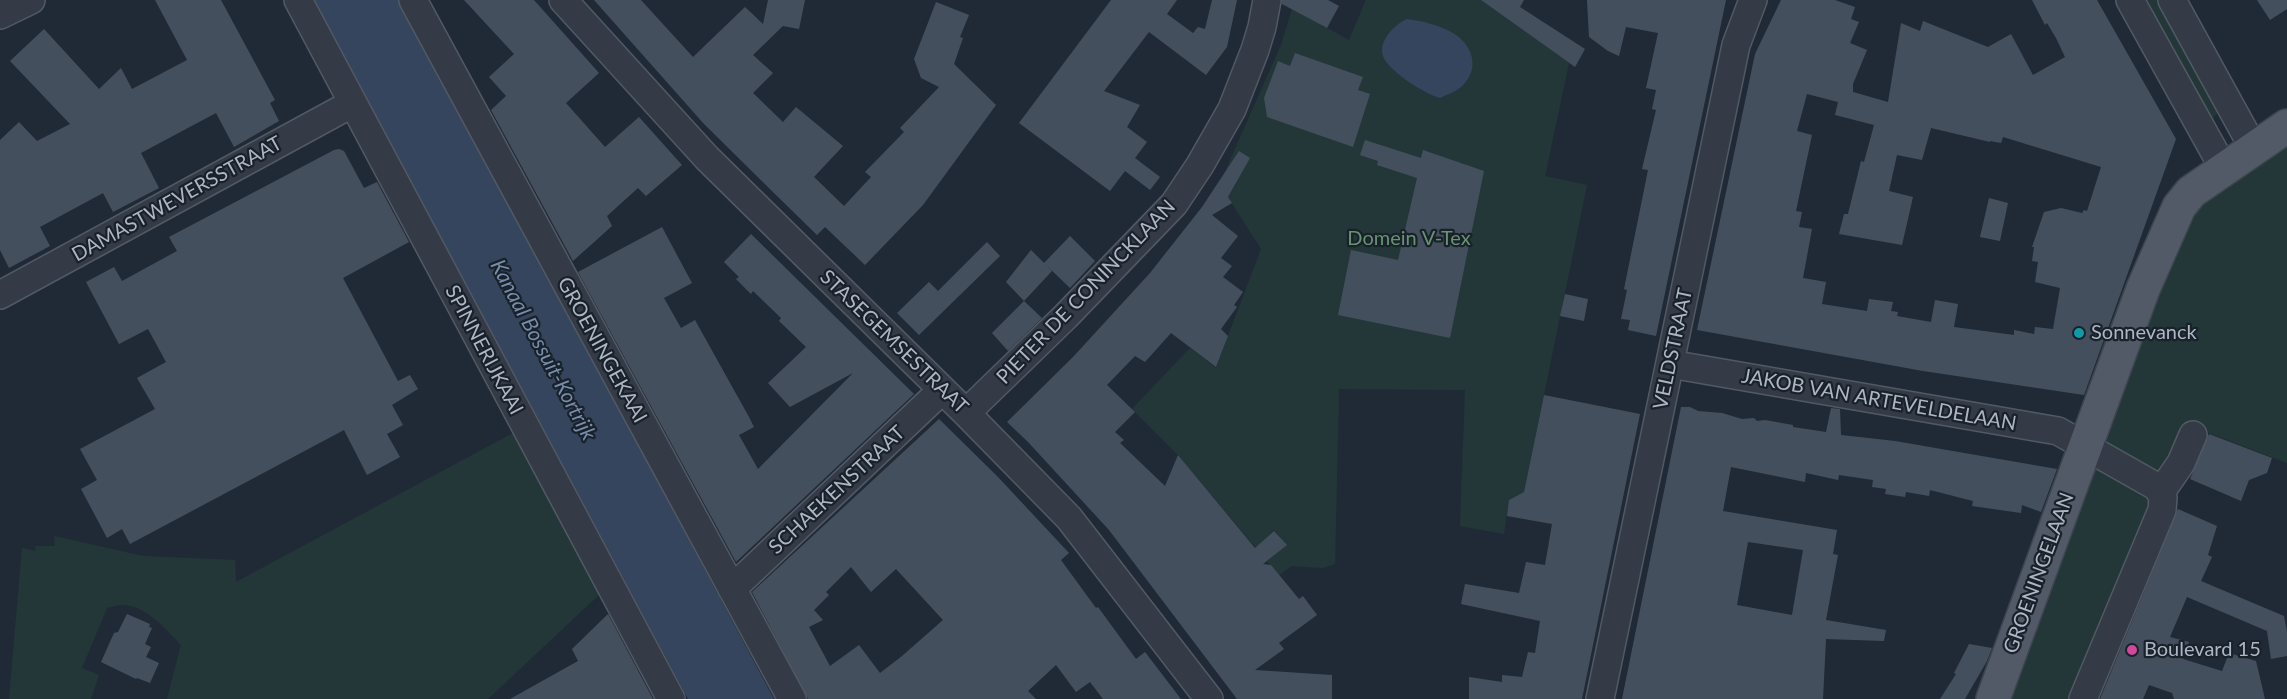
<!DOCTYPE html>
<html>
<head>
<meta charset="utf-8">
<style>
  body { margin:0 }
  canvas { display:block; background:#202a36 }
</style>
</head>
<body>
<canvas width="2287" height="699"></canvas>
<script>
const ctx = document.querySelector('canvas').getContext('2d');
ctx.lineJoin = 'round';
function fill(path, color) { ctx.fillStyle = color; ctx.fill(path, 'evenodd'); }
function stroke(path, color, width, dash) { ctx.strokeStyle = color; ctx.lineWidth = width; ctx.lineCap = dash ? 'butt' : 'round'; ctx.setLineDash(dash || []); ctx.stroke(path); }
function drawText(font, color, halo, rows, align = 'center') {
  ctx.font = font + ' Lato,sans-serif'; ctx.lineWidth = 4.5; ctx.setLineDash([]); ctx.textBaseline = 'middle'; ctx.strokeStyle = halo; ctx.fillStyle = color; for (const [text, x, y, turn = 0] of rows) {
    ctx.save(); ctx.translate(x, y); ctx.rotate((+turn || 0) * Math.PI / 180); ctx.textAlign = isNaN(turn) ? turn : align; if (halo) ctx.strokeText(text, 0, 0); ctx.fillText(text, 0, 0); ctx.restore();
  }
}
fill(new Path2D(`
  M1366 0H1481L1569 63 1545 176 1587 185 1524 492 1509 500 1504 534 1460 526 1465 390 1339 389 1335 564 1323 568 1292 566 1279 575 1267 561 1286 545 1274 530 1256 548 1178 455 1132 409 1190 348 1216 368 1261 249 1228 197 1236 184 1226 169 1281 45 1292 9 1349 40Z
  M2136 0H2166L2225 105 2213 118 2208 119Z
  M2287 135V463L2188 425 2072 699H2004L2186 212Z
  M515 432 603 591 488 699H167L181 645C166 629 145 604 121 605 116 605 111 607 107 608L82 668 99 675 91 699H9L22 548 36 551 35 546H55L54 536 143 556 235 560 236 582Z`), '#233738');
fill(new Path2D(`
  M314 0H400L774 699H688Z
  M1407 19C1423 21 1443 26 1456 35 1473 47 1479 68 1464 84 1458 91 1448 94 1440 98 1425 94 1388 71 1383 56 1378 41 1395 24 1407 19Z`), '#35455d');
fill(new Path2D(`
  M155 0H221L275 100 270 103 279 121 234 147 216 113 141 153 159 188 113 212 103 193 40 227 50 246 9 268 0 250V140L19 122 37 141 70 124 10 61 44 29 99 89 121 68 132 89 187 60Z
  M464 0H534L599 73 566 103 605 147 639 117 682 165 646 196 638 188 607 216 612 226 573 261 491 110 506 96 489 77 514 54Z
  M594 0H641L693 57 745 7 763 24 768 0H805L799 29 783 26 753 55 773 73 753 93 783 122 796 107 843 146 814 177 844 206 871 177 865 172 904 132 900 128 939 87 921 78 914 59 936 2 969 15 960 37 963 38 954 64 996 105 923 205 865 265 825 227 817 235 776 195 704 124Z
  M1111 0H1177L1167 14 1193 33 1198 27 1205 29 1212 0H1237L1227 47 1206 75 1149 32 1104 91 1140 105 1127 127 1147 142 1135 158 1160 177 1150 190 1125 171 1110 191 1019 123Z
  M1282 0H1328L1339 6 1327 28 1282 4Z
  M1481 0H1524L1520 7 1585 49 1575 67Z
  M1587 0H1726L1656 336 1628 330 1630 320 1621 319 1627 290 1624 289 1648 170 1642 169 1656 110 1652 109 1656 90 1646 88 1658 33 1626 27 1619 56 1608 51 1589 37Z
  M1781 0H1835L1855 7 1851 19 1859 22 1850 43 1867 50 1853 84V92L1888 102 1901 23 1920 31 1923 21 1988 47 2011 34 2033 75 2065 57 2056 38 2047 23 2045 25 2032 0H2097L2176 139 2084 395 1923 371 1697 330 1755 54ZM1807 94 1838 102 1835 115 1874 125 1864 162 1861 161 1848 214H1844L1839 234 1902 245 1913 197 1889 191 1897 155 1922 160 1931 128 1990 142V141L2001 143 2003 137 2101 167 2087 211 2084 210 2082 213 2061 208 2044 212 2032 247H2034L2032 261 2038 262 2035 282 2060 288 2053 329 2035 327 2034 334 2014 330V335L1954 327 1958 304 1935 300 1931 322 1897 316 1898 312 1891 311 1893 302 1869 299 1867 311 1822 304 1826 282 1803 278 1812 229 1799 227 1802 212 1796 211 1812 135 1797 131Z
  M2257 0H2287V9L2270 20Z
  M1295 53 1363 77 1358 90 1370 94 1353 147 1267 117 1264 98 1278 61 1290 66Z
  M1365 140 1421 158 1423 150 1484 171 1450 338 1338 315 1351 250 1398 260 1417 178 1377 165 1378 161 1360 155Z
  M339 149 344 151 364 188 377 182 409 242 343 278 398 381 410 375 418 389 392 405 403 425 387 434 400 457 367 475 344 430 130 544 122 529 107 538 81 489 97 480 80 449 155 409 137 378 166 362 148 329 119 344 86 282 114 267 122 281 177 251 169 237 334 150Z
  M1239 151 1250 158 1228 197 1232 203 1212 215 1238 236 1221 258 1232 266 1223 277 1243 292 1234 305 1237 307 1221 329 1228 336 1216 367 1171 333 1145 362 1135 356 1107 385 1135 412 1115 432 1124 440 1120 443 1165 486 1178 455 1255 548 1274 531 1287 545 1263 564 1271 565 1299 599 1303 596 1317 615 1279 643 1284 649 1255 670 1332 675V699H1237L1109 530 1028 442 1007 422 1073 357 1150 273 1202 207Z
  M1989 198 2008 203 2000 241 1980 237Z
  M662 227 692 283 664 298 681 328 695 320 749 417 754 427 739 435 758 469 853 373 790 407 768 383 806 347 779 321 781 318 753 291 751 294 736 279 739 277 724 262 751 234 914 394 736 562 578 272Z
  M1070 236 1095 261 1070 288 1044 263Z
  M987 242 1000 256 919 335 897 313 929 282 938 291Z
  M1031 250 1052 271 1024 301 1042 318 1008 351 992 333 1024 301 1006 282Z
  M1565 294 1588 299 1584 321 1560 316Z
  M1544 395 1640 414 1582 699H1469V677L1502 682V675L1522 677 1528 652 1535 653 1540 621 1461 604 1465 584 1519 593 1526 562 1545 565 1552 524 1507 516 1509 500 1524 492Z
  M1681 407H1690L1698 411 1722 413 1742 419 1754 418 1757 421 1765 420 1793 425V427L1826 432 1831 408 1840 409 1841 435 1895 441 2057 469 2041 512 2022 505 2021 513 1972 506 1973 501 1930 490 1929 496 1906 492 1905 497 1885 494 1886 489 1872 487 1873 480 1839 475 1838 480 1806 473 1805 482 1731 467 1723 511 1837 530 1833 554 1838 555 1826 620 1886 630 1884 641 1826 639 1823 699H1622ZM1748 542 1803 550 1792 615 1737 605Z
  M939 419 998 477 1069 553 1061 560 1096 608 1098 607 1136 659 1145 652 1181 699H1103L1090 682 1076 692 1056 665 1028 691 1036 699H808L752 592ZM851 567 871 592 896 569 943 620 902 656 880 673 859 645 830 666 809 627 823 620 814 610 829 595 826 592Z
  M2209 434 2272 458 2267 473 2249 480 2241 501 2190 479Z
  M2178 509 2217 526 2208 555 2212 557 2201 581 2284 616 2287 632V656L2271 659 2267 631 2187 597 2170 637 2189 642 2183 659 2222 671 2229 653 2256 661 2265 699H2174L2172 693 2149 685 2143 699H2100Z
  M127 614 150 624 149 627 152 628 145 644 151 647 146 657 159 663 150 683 137 678 136 679 101 662 114 633 118 632Z
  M608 614 653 699H510L578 661 572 649Z
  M1969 644 1992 648 1987 661 1965 699H1940L1956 674 1954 673Z`), '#444f5e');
const minor = new Path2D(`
  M298 0 671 699
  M413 0 792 699
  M563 0 707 158 966 413 1069 518 1209 699
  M2130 0 2224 169
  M2172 0 2254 149
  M0 15 31 0
  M0 295 353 103
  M1670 364 2058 431 2157 487 2163 497 2162 510 2083 699
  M966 413 1066 316 1174 204 1200 165 1232 109 1255 50 1262 27 1267 0
  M2161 492 2181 463 2193 435
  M732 589 942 390
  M1600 699 1736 45 1753 0`);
const major = new Path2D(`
  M1993 699 2143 289 2179 207 2191 192 2287 126`);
stroke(minor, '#515964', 30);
stroke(major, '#3d4550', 36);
stroke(minor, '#343b47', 27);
stroke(major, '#525a67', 33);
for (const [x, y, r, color] of [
  [2079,333,6,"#0f9aa8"],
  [2132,650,6,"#d1479c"]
]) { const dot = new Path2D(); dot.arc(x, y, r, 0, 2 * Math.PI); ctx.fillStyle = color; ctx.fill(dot); stroke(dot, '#19212b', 2); }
drawText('20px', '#aeb6c3', '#19212b', [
  ["DAMASTWEVERSSTRAAT",177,199,-29],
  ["PIETER DE CONINCKLAAN",1086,292,-46],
  ["STASEGEMSESTRAAT",894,342,44],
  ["VELDSTRAAT",1673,349,-78],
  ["SPINNERIJKAAI",484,350,62],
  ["GROENINGEKAAI",602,350,61],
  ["JAKOB VAN ARTEVELDELAAN",1879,400,10],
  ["SCHAEKENSTRAAT",837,490,-43],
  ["GROENINGELAAN",2039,573,-70]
]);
drawText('20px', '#679371', '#19212b', [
  ["Domein V-Tex",1409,239]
]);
drawText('20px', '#aeb6c3', '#19212b', [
  ["Sonnevanck",2091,333],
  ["Boulevard 15",2144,650]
], 'left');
drawText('italic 21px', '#778dab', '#19212b', [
  ["Kanaal Bossuit-Kortrijk",543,350,62]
]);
</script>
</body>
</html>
